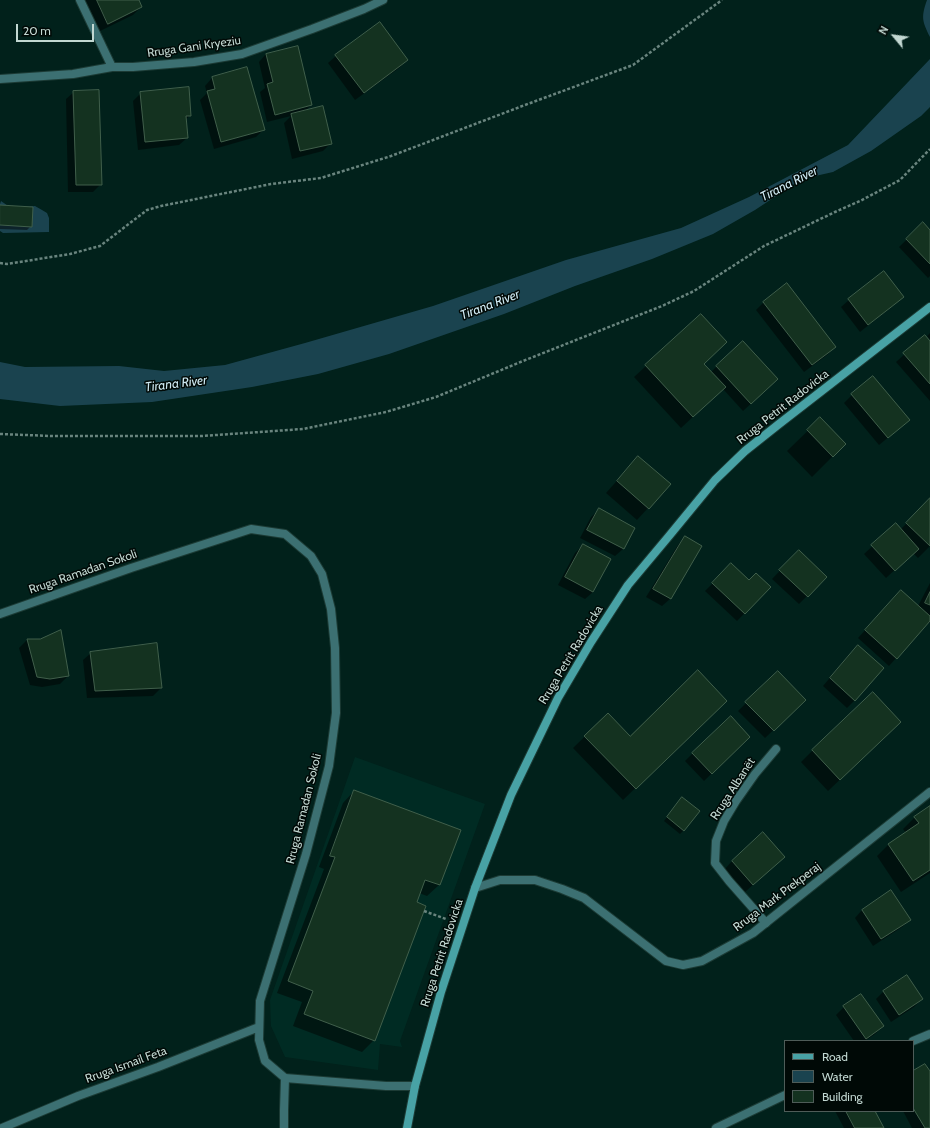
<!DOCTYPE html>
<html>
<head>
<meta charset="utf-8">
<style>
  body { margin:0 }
  #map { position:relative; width:930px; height:1128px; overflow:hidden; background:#01211b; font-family:Cabin,sans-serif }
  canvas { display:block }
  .legend { position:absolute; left:784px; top:1040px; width:130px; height:72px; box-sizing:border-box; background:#000906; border:1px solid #4e5c58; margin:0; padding:5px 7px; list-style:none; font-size:12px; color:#c2d8d2 }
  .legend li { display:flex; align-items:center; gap:8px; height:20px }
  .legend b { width:20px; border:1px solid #4e5c58 }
  .north { position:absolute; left:874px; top:16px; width:40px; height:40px; -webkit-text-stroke:3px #000906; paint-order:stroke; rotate:299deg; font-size:11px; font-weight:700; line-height:16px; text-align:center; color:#c2d8d2 }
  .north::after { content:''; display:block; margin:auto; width:14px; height:18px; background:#c2d8d2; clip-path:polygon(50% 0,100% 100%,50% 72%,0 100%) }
  .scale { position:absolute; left:16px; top:24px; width:78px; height:18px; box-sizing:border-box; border:2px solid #c2d8d2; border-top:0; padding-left:5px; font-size:12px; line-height:14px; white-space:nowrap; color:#c2d8d2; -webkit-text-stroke:3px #000906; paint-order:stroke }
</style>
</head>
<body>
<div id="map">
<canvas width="930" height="1128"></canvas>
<ul class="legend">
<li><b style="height:5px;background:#48a2a5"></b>Road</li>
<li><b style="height:11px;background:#1a434f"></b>Water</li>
<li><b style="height:11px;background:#143220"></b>Building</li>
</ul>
<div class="north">N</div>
<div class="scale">20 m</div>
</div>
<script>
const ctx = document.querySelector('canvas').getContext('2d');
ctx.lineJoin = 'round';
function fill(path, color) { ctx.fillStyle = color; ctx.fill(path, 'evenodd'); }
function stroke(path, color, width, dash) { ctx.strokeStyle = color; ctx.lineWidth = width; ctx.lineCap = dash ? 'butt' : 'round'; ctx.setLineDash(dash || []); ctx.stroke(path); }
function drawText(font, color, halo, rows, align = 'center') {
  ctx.font = font + ' Cabin,sans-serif'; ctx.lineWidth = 3; ctx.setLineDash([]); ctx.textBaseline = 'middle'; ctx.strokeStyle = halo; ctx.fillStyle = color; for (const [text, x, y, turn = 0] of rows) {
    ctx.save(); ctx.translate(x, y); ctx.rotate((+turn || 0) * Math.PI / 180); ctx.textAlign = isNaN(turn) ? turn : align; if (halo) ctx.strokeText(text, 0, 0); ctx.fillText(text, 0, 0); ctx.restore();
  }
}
fill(new Path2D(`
  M355 757 485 804 400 1041 402 1047 380 1044 378 1070 285 1057 271 1026 270 1000Z`), '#002b23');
fill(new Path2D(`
  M927 0H930V37C922 21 921 17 927 0Z
  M930 59V107L921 116 871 151 833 172 802 179 755 210 713 234 652 259 575 286 504 314 389 354 318 374 252 387 152 402 60 406 0 399V362L25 367 119 366 164 371 225 365 305 343 433 306 566 260 681 228 749 197 848 145Z
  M1 201 11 208 35 206 42 210 47 213 49 218V232L3 233 0 231V204Z`), '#1a434f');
fill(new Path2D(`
  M85 0H138L141 7 133 15 100 31Z
  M266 54 311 105 304 112 331 143 323 151 292 159 284 123 291 116 267 122 260 92 265 88 259 62Z
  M336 56 407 60 399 68 355 100 328 63Z
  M212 78 263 130 256 137 214 149 200 100 207 93 205 86Z
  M74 92 101 184 93 192H68L66 99Z
  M141 93 190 115 185 121 187 138 179 145 138 150 133 101Z
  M0 206 31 226 27 230 0 229Z
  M923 224 930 231V276L928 278 899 247Z
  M903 297 895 304 860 332 841 307 849 300Z
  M764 302 835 347 827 355 804 372 756 310Z
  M930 333V340L927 336Z
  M925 336 930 342V401L896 362Z
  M703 364 711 372 717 366 769 387 743 411 723 389 681 428 634 377 646 366Z
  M852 395 901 427 879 445 844 403Z
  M820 419 845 444 812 477 787 451Z
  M638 457 670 484 637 520 606 493Z
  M930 500V546L918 558 913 553 886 578 864 554 896 524 900 530Z
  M599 510 634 528 623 549 615 556 580 538 591 517Z
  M685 537 701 547 670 599 662 606 646 597 678 545Z
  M583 545 593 592 585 599 558 585 575 553Z
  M799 551 826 577 799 604 772 579Z
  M731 565 749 582 770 587 737 621 705 591Z
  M930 583V623L928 622 889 666 858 638 901 591 918 606Z
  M27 640H40L68 676 60 684 42 687 30 685 19 648Z
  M91 653 161 688 153 696 87 698 83 660Z
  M850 654 855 700 847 708 823 686Z
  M778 672 805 700 765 738 738 711Z
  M714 712 623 800 573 748 608 714 630 737Z
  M888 734 828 791 801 762 813 750Z
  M749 737 704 781 685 761 693 753Z
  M354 791 459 831 439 885 427 896 419 893 374 1040 362 1052 293 1026 302 1002 277 993 324 869 319 867 343 803Z
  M679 802 684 830 680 834 664 821Z
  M930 807V873L901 892 877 856 888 845 906 833 903 829 915 817Z
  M732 861 776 864 745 892 725 869Z
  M862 910 910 920 902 927 873 946 855 918Z
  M884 991 922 999 914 1007 891 1022 876 999Z
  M861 996 883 1026 875 1034 865 1041H854L836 1015 844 1007Z
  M913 1072 930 1073V1128H912L903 1111H913Z
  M835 1111H874L883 1128H844Z`), '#0007');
const building = new Path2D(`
  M97 0H139L142 7 108 24Z
  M380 22 408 60 364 93 335 55Z
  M298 46 312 105 275 115 267 84 273 82 266 54Z
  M247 67 265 130 221 142 207 91 215 89 212 77Z
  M189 87 191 116H186L188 138 145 142 140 92Z
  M99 90 102 185H76L73 91Z
  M323 106 332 144 300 151 291 114Z
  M0 205 33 207 32 227 0 225Z
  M923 222 930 230V264L906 239Z
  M884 271 904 297 868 325 848 299Z
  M787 283 836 347 812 365 763 302Z
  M701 314 727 342 704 364 726 387 693 417 645 365Z
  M925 335 930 341V384L903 353Z
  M743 341 778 379 751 404 716 366Z
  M873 376 910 420 888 438 851 394Z
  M820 417 846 444 833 457 807 430Z
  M638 456 671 484 649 509 617 481Z
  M930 498V546L906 523Z
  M599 508 635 528 624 549 587 530Z
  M896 523 919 549 895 571 871 545Z
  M685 536 702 546 671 599 653 589Z
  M583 544 611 559 593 592 565 577Z
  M799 550 827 577 808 597 779 570Z
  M731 563 749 580 756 573 771 587 745 614 712 583Z
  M901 590 930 616V621L897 659 865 630Z
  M930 592V605L925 603Z
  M61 630 69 676 50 679 37 677 27 639H40Z
  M157 643 162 688 95 691 90 652Z
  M858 645 884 668 855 701 830 678Z
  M698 670 727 701 636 789 584 736 608 713 630 736Z
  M778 671 806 700 774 731 745 702Z
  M873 692 901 722 840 780 812 750Z
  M731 716 750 737 712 774 692 753Z
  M354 790 461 830 440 885 425 880 417 902 426 906 375 1041 304 1014 313 991 288 981 335 857 330 856Z
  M682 797 700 811 684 831 667 817Z
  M930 806V870L913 881 888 844 919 823 914 817Z
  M763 832 785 857 753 885 732 861Z
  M891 890 911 920 881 939 862 910Z
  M907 975 923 999 899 1015 883 991Z
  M861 994 884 1026 866 1039 843 1006Z
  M925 1064 930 1071V1128H925L913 1108V1071Z
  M846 1111H875L884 1128H855Z`);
fill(building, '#143220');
stroke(building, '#405f4b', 1);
const service = new Path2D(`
  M766 923 729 881 715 863 716 841 724 821 736 801 755 774 776 749
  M284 1128V1110L285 1078`);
const minor = new Path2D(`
  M80 0 112 67
  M0 79 73 74 112 67H133L194 62 242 54 312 29 364 9 383 0
  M0 614 131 568 251 529 285 534 311 556 322 574 331 609 335 648 336 713 329 766 306 854 260 1001 259 1040 265 1061 285 1078 386 1086H415
  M475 888 500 880H535L562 889 584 898 666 961 683 965 702 961 753 933 930 792
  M913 1041 930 1034
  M2 1128 78 1096 158 1067 259 1027
  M716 1128 785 1095`);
const secondary = new Path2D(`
  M407 1128 415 1086 441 992 475 888 511 795 558 698 591 642 628 585 669 536 715 480 745 451 779 424 930 307`);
stroke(service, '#1c3b35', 10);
stroke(minor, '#1c3b35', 10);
stroke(secondary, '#1c3b35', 10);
stroke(new Path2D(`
  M0 263 7 264 70 254 100 246 147 210 161 206 271 184 321 178 391 156 525 105 633 65 722 0
  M0 434 51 436H202L303 429 386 412 436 397 523 361 662 306 694 291 764 246 835 212 860 201 900 180 930 149
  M424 911 446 919`), '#69847e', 2.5, [3, 2]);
stroke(service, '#3c7072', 8);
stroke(minor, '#3c7072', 8);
stroke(secondary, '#48a2a5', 8);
drawText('12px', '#c2d8d2', '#000906', [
  ["Rruga Gani Kryeziu",194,47,-8],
  ["Rruga Petrit Radovicka",783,407,-38],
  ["Rruga Ramadan Sokoli",83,572,-19],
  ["Rruga Petrit Radovicka",571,655,-59],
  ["Rruga Albanët",733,789,-57],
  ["Rruga Ramadan Sokoli",304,809,-76],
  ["Rruga Mark Prekperaj",777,897,-37],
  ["Rruga Petrit Radovicka",442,953,-72],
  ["Rruga Ismail Feta",126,1065,-20]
]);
drawText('italic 13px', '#cde8f1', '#000906', [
  ["Tirana River",789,184,-27],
  ["Tirana River",490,305,-21],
  ["Tirana River",176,384,-7]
]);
</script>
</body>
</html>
